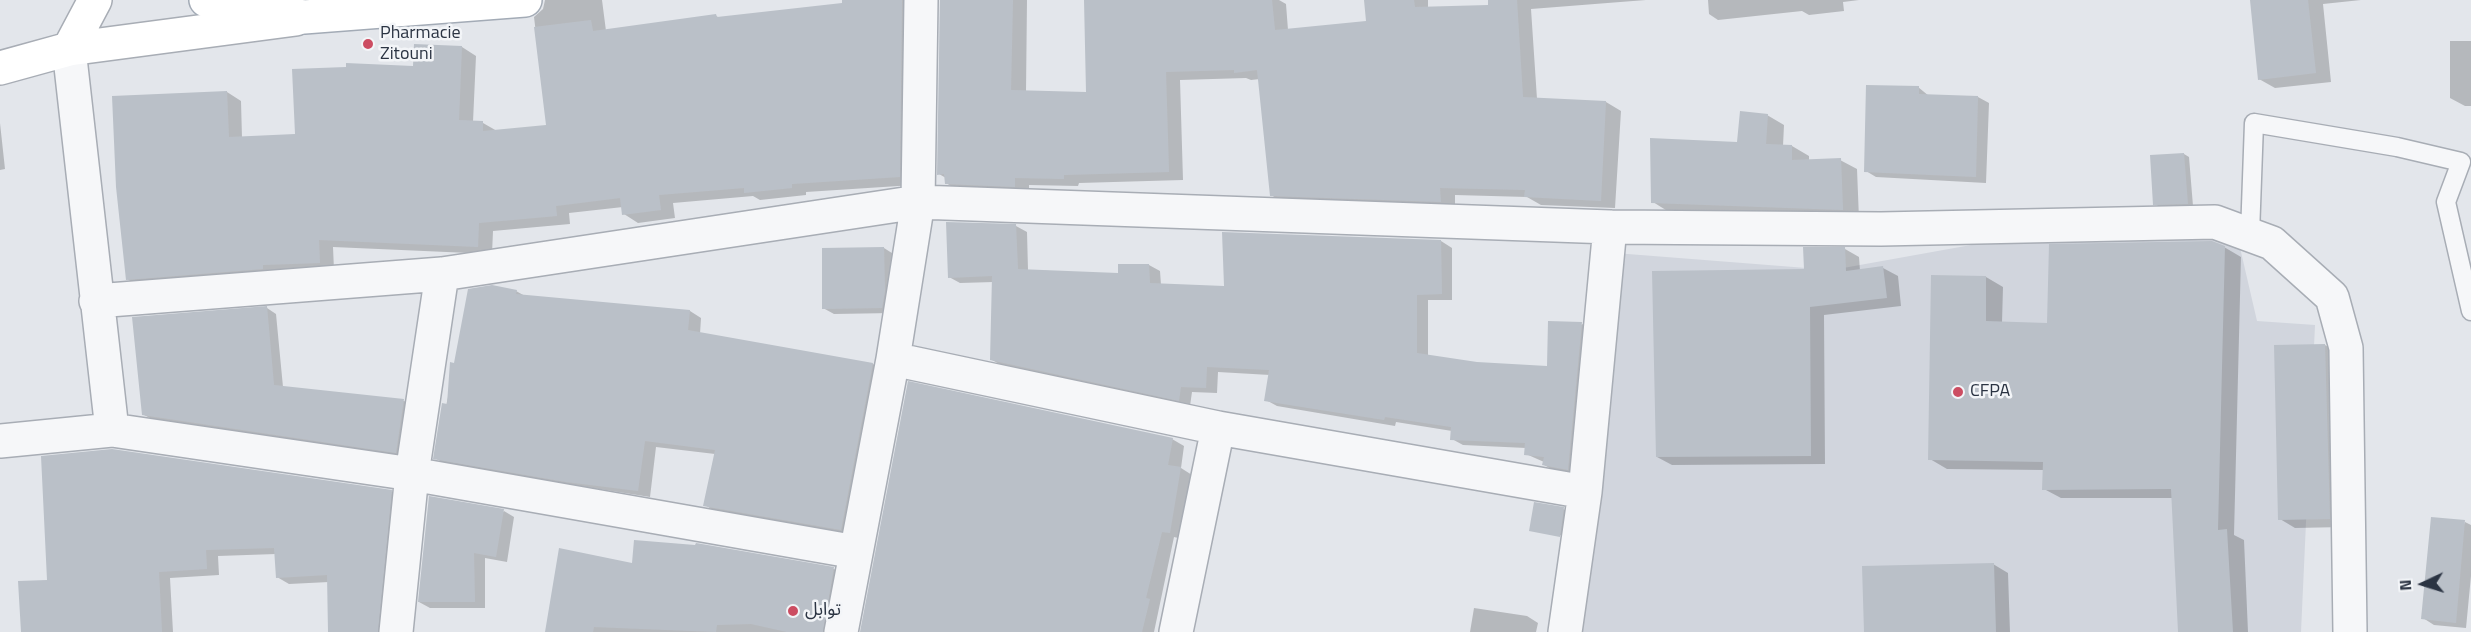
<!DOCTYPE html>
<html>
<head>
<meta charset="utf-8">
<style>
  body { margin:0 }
  #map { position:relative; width:2471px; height:632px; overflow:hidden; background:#e3e6eb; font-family:"Titillium Web",sans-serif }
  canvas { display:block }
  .north { position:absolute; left:2393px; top:554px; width:60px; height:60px; -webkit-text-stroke:4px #f3f5f8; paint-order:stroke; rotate:266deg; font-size:16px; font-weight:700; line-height:24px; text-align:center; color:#2b3443 }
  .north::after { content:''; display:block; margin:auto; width:21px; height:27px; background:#2b3443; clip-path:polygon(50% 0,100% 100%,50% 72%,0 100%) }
</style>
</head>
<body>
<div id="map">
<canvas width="2471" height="632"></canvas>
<div class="north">N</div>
</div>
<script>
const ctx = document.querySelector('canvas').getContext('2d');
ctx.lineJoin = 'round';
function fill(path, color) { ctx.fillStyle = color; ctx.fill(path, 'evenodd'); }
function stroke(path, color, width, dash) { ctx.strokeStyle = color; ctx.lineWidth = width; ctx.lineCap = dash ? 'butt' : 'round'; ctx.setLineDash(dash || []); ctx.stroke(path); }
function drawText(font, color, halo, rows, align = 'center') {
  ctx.font = font + ' "Titillium Web","Noto Sans Arabic",sans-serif'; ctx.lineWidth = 5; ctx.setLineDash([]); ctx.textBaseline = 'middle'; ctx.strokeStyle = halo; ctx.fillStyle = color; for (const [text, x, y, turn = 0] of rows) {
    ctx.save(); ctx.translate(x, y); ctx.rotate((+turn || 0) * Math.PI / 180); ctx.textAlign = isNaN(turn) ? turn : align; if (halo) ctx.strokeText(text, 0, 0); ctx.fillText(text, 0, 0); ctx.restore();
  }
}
fill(new Path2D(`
  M2010 238 2238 239 2257 321 2315 325 2301 632H1571L1615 253 1832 270Z`), '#d1d5dd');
fill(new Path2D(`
  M545 0H602L606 31 716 16 720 18 844 4 843 0H908L914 185 806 192V195L760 200 753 196 673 203 675 218 638 223 624 214 623 207 569 213 570 224 493 231 492 254 333 247 334 270 141 287 127 279 227 92 241 101 242 138 297 136 415 68 462 47 476 56 473 122 483 123 497 131 547 126 534 17 543 9Z
  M940 0H1027L1026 92 1088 93 1086 0H1279L1286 4 1288 30 1367 22 1366 0H1428V8L1490 6 1489 0H1646L1531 9 1537 99 1606 102 1621 111 1615 208 1541 205 1527 197 1455 195V210L1286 204 1271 195 1260 79 1251 80 1246 78 1180 80 1183 180 1079 183 1078 186 1029 185V194L961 192 946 183V178L939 174Z
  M1708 0H1859L1843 2 1844 11 1809 15 1802 11 1718 20 1709 14Z
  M2251 0H2361L2323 4 2331 82 2275 88 2259 79Z
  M2450 41H2471V106H2465L2450 98Z
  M1918 87 1929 96 1978 97 1989 103 1986 183 1876 177 1866 171Z
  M1767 115 1784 125 1783 146H1792L1809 156V161L1840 160 1857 169 1859 219 1669 212 1653 202 1738 144Z
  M0 123 5 169 0 170Z
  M2184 154 2189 157 2193 206 2160 207 2155 204Z
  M1016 226 1027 232 1028 270 1120 274 1149 265 1160 271 1161 285 1226 287 1441 241 1452 248V300H1428V357L1477 364 1548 367 1582 324 1593 330 1579 475 1555 471 1544 465V462L1526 454V448L1463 445 1452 439V431L1396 422 1395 426 1277 406 1266 400 1270 375 1218 372 1217 393 1192 392 1190 406 1003 366 992 360 994 282 960 283 949 277Z
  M2224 247 2241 257 2234 535 2244 540 2248 632H2180L2173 498H2061L2044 489V470L1947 469 1930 459 1986 277 2003 287 2002 323 2048 324Z
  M884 248 895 255 893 313 834 314 823 308Z
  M1845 249 1859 257 1860 271 1883 268 1898 276 1901 306 1824 315 1825 464 1672 465 1657 457 1806 271Z
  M516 291 525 296 690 311 701 318 700 334 873 364 884 371 853 536 716 512 705 505 715 454 656 447 650 497 447 465 435 458 455 364Z
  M267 308 276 314 283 387 404 401 414 406 406 457 154 420 144 415Z
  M2325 345 2340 354 2344 527 2295 528 2280 519Z
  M1172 439 1184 446 1181 468 1192 475 1182 539 1174 537 1154 632H862Z
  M391 491 403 498 389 632H329V582L289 584 277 577 276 554 218 556 219 575 170 578 173 632H22L48 581Z
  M1563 509 1569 512 1565 536 1530 530Z
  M504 511 514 517 507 562 485 558V608H430L419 602Z
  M2465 522 2471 525V576L2466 628 2434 625 2423 618Z
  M697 545 834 569 846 576 837 632H547L633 565 696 547Z
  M1993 564 2008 573 2010 632H1866Z
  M1474 608 1527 616 1538 623 1536 632H1470Z`), '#0003');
fill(new Path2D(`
  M842 0H902L900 177 792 184V188L744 193V188L659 195 661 210 622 215 620 198 556 206 557 216 479 223 478 247 319 240 320 263 263 265V269L126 280 116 187 112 96 227 91 229 137 295 134 292 69 346 67V63L413 66 414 44 462 46 459 120 483 121V131L546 125 534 27 591 20 593 31 716 14 717 17 842 3Z
  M940 0H1013L1011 90 1086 92 1084 0H1272L1275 30 1366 21 1364 0H1414L1415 7 1488 5V0H1517L1523 97 1606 101 1601 201 1524 197 1525 190 1440 188 1441 202 1270 196 1257 70 1234 73V70L1166 72 1169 172 1064 175V179L1015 178V187L945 184 944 174 937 175Z
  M2250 0H2308L2316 73 2258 80Z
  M1866 85 1919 86V94L1978 96 1976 177 1864 172Z
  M1740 111 1768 114 1766 144 1792 145V160L1841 158 1843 210 1651 203 1650 138 1737 142Z
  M2184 153 2188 204 2153 205 2150 155Z
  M946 222 1016 224 1018 269 1118 273V264H1149L1150 283 1224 286 1222 232 1441 240 1442 294 1417 295V353L1477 362 1547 366 1548 321 1582 322 1568 470 1542 465 1544 457 1524 455 1525 443 1450 440 1451 427 1385 417 1384 420 1264 401 1269 370 1207 367 1206 388 1181 387 1179 401 990 360 992 276 948 278Z
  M2212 241 2225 246 2218 530 2227 529 2233 632H2178L2171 489 2042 490 2043 462 1928 460 1931 275 1986 276V321L2047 323 2049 244Z
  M884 247 885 291 882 308 822 309V248Z
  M1803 247H1845L1846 271 1883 266 1887 298 1810 307 1811 456 1656 457 1652 271 1804 269Z
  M492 285 517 290 516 294 690 310 688 330 873 363 841 530 703 506 715 450 645 441 638 491 566 482 433 459 442 403 447 404 450 362 454 363 468 289Z
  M267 306 274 385 404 399 396 453 142 415 132 317Z
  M2325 344 2330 519 2278 520 2274 345Z
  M908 381 1173 438 1168 465 1181 467 1170 533 1162 532 1146 598 1150 599 1142 632H860Z
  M112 449 392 490 378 632H328L327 575 276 578 274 548 206 550 207 569 159 572 162 632H21L18 581 47 580 41 456Z
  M429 496 504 509 496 557 474 553 475 602H418Z
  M1534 502 1564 507 1560 537 1529 531Z
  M2431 517 2465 520 2456 623 2421 619Z
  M634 540 695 545 696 543 834 567 823 632H787L751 624 717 625 716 632 594 627 593 632H545L559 548 632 563Z
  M1994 563 1996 632H1864L1862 566Z`), '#bac0c8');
const lane = new Path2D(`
  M2250 234 2254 123 2397 147 2461 162 2446 202 2471 311`);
const street = new Path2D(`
  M96 301 442 274 918 202 1610 227 1881 229 2215 222 2272 243 2332 297 2346 348 2350 632
  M893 359 1218 428
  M112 430 412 474 856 552
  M0 441 112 430 69 49
  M396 632 412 474 442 274
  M841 632 893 359 918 202 921 0
  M1176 632 1218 428 1585 492
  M1565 632 1585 492 1610 227`);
const secondary = new Path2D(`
  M69 49 296 19
  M0 68 69 49 95 0`);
const primary = new Path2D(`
  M206 0 304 17 525 0`);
stroke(lane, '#a8adb5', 21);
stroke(street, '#a8adb5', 36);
stroke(secondary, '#a8adb5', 36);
stroke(primary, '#a3abb6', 36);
stroke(lane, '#f6f7f9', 18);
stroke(street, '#f6f7f9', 33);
stroke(secondary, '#fff', 33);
stroke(primary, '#fff', 33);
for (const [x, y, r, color] of [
  [368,44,6,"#cc4d62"],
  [1958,392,6,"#cc4d62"],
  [793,611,6,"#cc4d62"]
]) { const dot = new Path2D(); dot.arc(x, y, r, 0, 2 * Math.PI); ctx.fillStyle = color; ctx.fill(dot); stroke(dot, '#f3f5f8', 2); }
drawText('18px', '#2b3443', '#f3f5f8', [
  ["Pharmacie",380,34],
  ["Zitouni",380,55],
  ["CFPA",1970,392],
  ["توابل",805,611]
], 'left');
</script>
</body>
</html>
